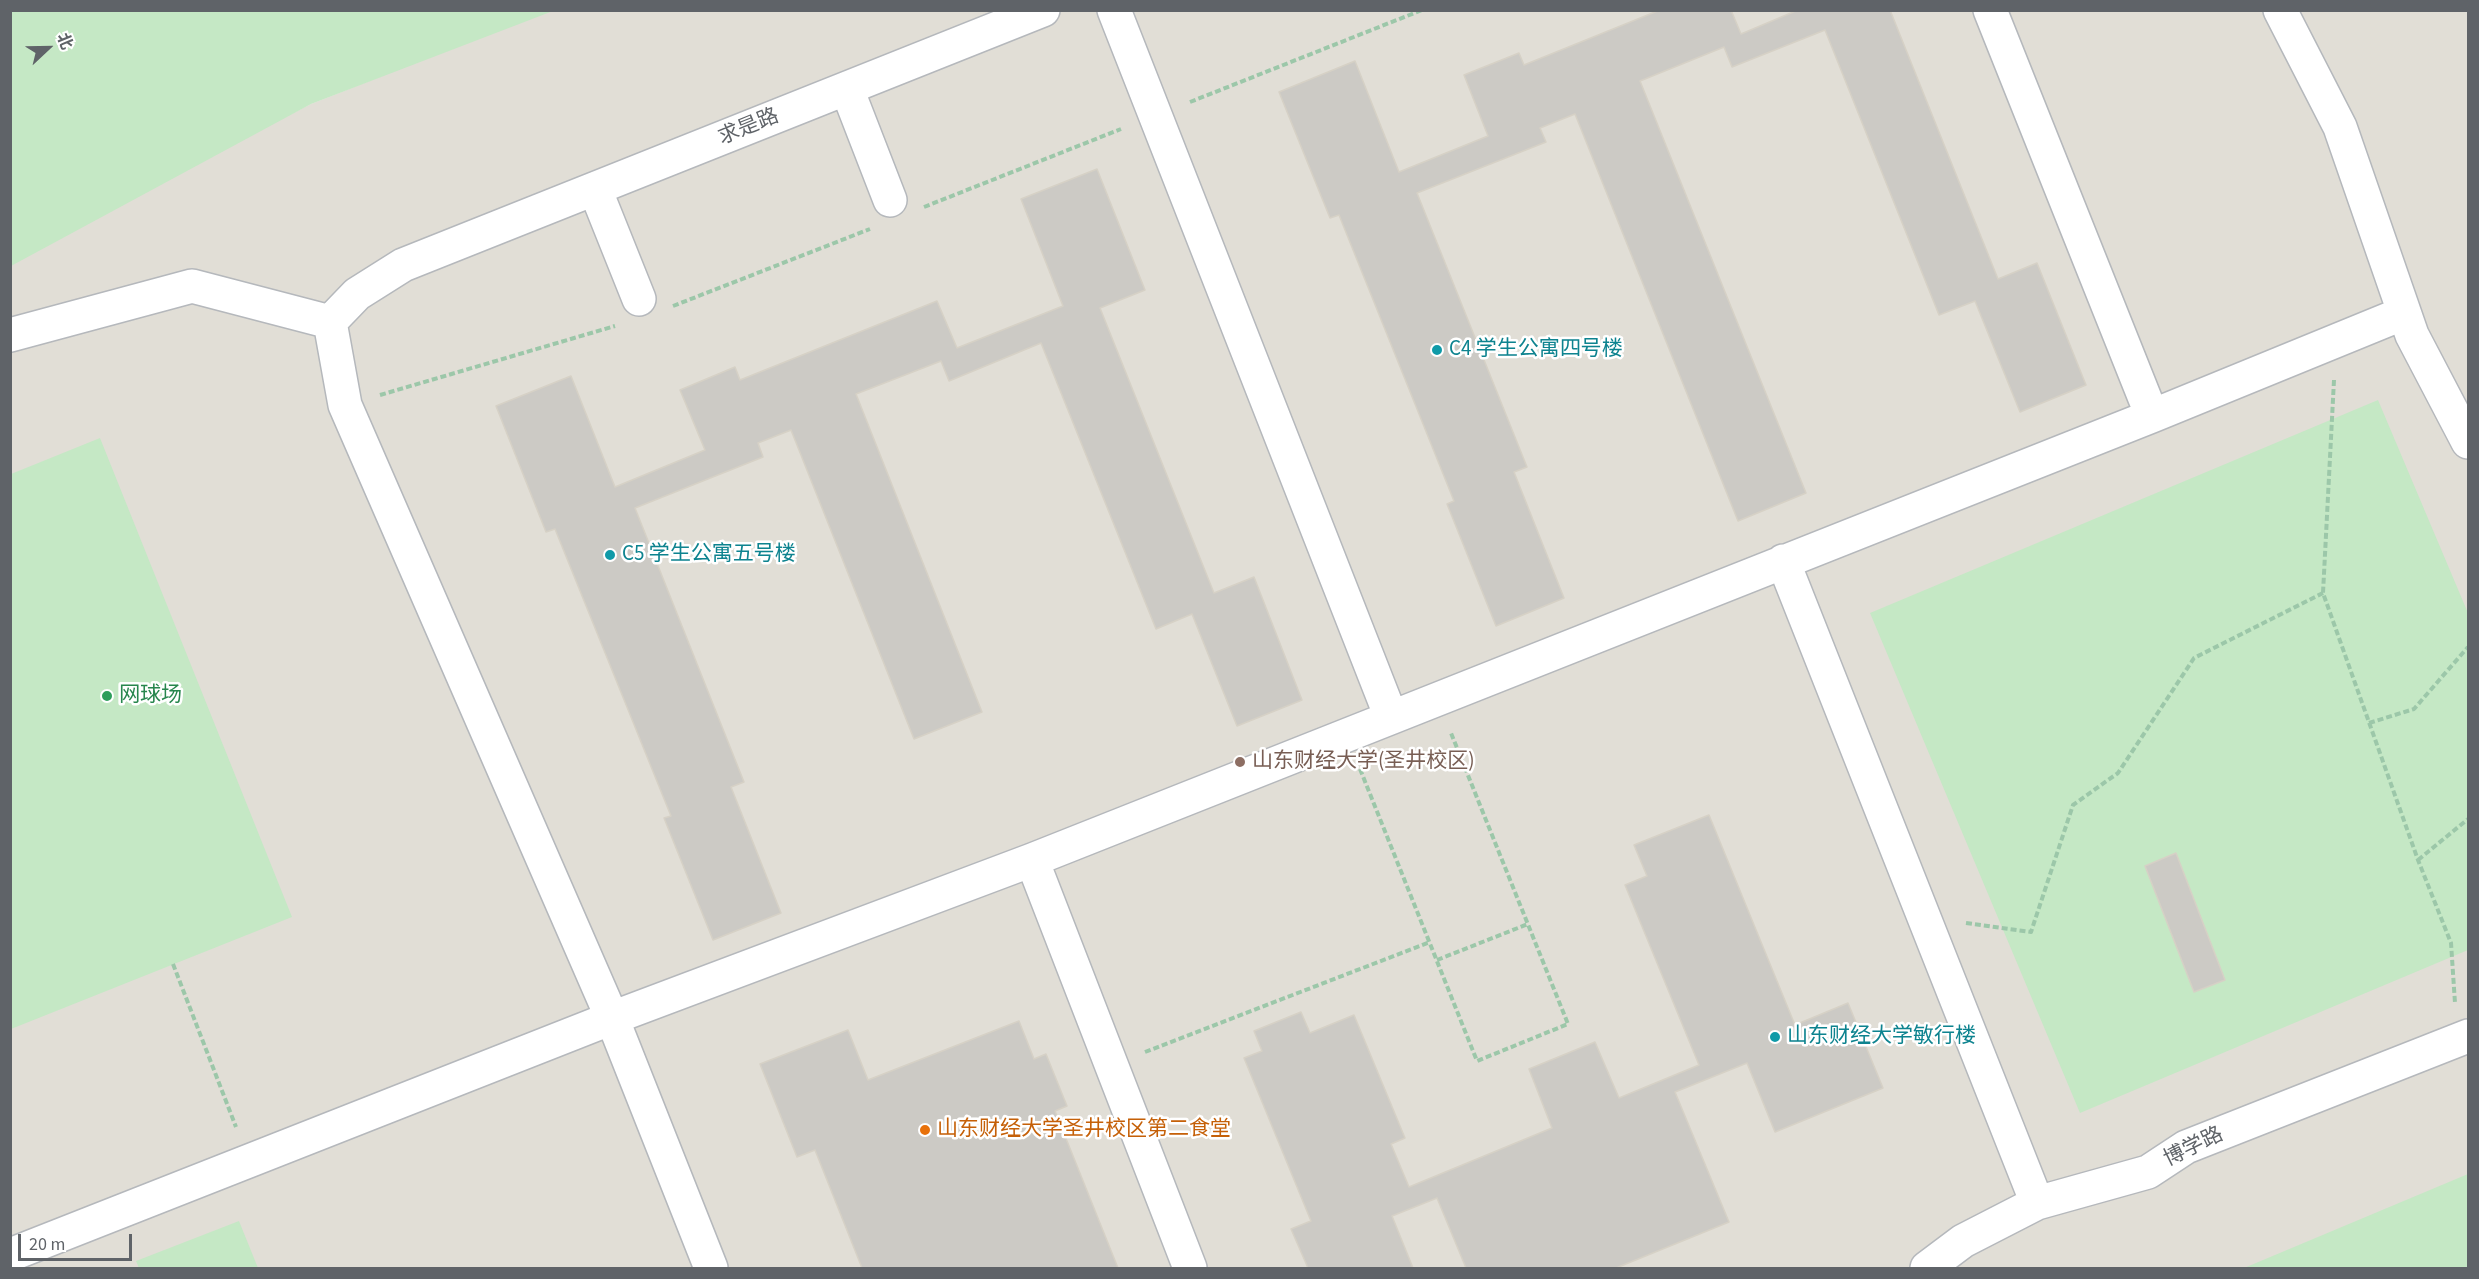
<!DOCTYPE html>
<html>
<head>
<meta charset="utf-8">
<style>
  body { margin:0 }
  #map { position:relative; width:2479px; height:1279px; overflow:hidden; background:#f1efe8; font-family:"Source Sans 3","Noto Sans SC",sans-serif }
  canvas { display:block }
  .frame { position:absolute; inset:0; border:12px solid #5f6368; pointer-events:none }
  .north { position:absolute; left:18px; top:18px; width:60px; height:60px; -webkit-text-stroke:4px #fff; paint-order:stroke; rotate:68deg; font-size:16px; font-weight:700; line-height:24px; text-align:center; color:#5f6368 }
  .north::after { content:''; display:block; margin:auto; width:21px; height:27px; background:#5f6368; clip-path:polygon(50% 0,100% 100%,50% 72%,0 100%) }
  .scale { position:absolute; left:18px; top:1234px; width:114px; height:27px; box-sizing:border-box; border:3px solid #5f6368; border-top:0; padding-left:8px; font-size:18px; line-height:21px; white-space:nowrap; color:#5f6368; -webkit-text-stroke:4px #fff; paint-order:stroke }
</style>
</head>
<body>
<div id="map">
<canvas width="2479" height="1279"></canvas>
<div class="frame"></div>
<div class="north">北</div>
<div class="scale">20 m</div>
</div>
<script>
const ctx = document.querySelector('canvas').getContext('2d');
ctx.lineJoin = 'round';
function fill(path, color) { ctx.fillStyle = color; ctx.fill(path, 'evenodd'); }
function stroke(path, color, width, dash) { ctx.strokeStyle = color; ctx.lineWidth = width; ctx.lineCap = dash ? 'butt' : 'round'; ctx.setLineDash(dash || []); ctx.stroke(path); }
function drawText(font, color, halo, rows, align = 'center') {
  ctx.font = font + ' "Source Sans 3","Noto Sans SC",sans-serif'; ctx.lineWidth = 5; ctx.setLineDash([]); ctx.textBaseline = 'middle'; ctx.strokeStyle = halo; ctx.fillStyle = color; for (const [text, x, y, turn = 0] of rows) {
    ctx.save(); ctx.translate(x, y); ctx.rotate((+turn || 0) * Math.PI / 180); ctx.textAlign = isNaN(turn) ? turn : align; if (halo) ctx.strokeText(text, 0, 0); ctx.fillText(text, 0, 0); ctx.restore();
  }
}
fill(new Path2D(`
  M547 11H2468V1268H11V256L311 104Z`), '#e1ded6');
fill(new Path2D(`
  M11 10H553V11L311 104 11 266Z
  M2378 400 2468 613V950L2080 1113 1870 613Z
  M100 438 292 917 11 1029V474Z
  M2468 1174V1268H2244Z
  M239 1221 258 1268H139L136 1261Z`), '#c5e8c5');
const building = new Path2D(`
  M1660 10H1731L1741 34 1798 10H1890L1998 279 2037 263 2086 385 2020 412 1975 301 1939 315 1825 30 1732 67 1724 47 1640 81 1806 493 1738 521 1575 114 1540 128 1546 142 1417 193 1527 467 1514 472 1564 598 1496 626 1447 504 1454 501 1339 215 1330 218 1279 92 1355 61 1399 172 1488 136 1464 75 1519 53 1524 65Z
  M1097 169 1145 290 1100 308 1214 593 1254 577 1302 700 1237 726 1192 614 1156 629 1041 343 949 381 941 361 856 394 982 712 914 739 791 430 758 443 763 457 635 508 744 782 731 787 781 913 713 940 664 818 671 816 555 529 546 532 496 406 571 376 615 487 705 450 680 390 735 367 740 380 937 301 957 348 1063 306 1021 199Z
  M1709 815 1795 1025 1848 1003 1883 1088 1775 1132 1747 1063 1675 1092 1729 1222 1616 1268H1466L1437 1198 1392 1216 1413 1268H1308L1291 1229 1311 1221 1244 1058 1262 1051 1254 1031 1301 1012 1310 1033 1354 1015 1405 1138 1391 1144 1409 1187 1552 1128 1529 1069 1595 1042 1619 1098 1699 1065 1625 885 1647 876 1634 845Z
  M2176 853 2225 980 2194 992 2145 866Z
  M1019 1021 1034 1059 1046 1054 1067 1106 1055 1111 1118 1268H862L815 1150 797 1157 760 1064 848 1030 868 1080Z`);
fill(building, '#cccac5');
stroke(building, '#d6d1c6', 1.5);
const minor = new Path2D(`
  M1114 10 1391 717
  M1990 10 2152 416
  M2280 10 2340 127 2412 335 2468 442
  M847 89 890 200
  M595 189 639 299
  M10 335 192 286 330 322
  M1783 561 2037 1203
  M1032 860 1190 1268
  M10 1255 612 1018 1032 860 2152 416 2404 313
  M711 1268 612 1018 345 405 330 322 357 294 403 265 1043 10
  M1927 1268 1963 1241 2037 1203 2148 1172 2186 1147 2468 1036`);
stroke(minor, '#b5b8bc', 36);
stroke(new Path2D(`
  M1190 102 1422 10
  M924 207 1121 129
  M673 306 870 229
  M2334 380 2323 593 2418 860 2451 943 2455 1003
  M380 395 615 326
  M2369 723 2414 709 2468 647
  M1360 769 1477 1061 1568 1024 1451 733
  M2418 860 2468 819
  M1966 923 2031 932 2073 805 2118 773 2194 658 2323 593
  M1437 960 1528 924
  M173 964 236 1127
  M1145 1052 1430 942`), '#9cc7a9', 4, [6, 3]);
stroke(minor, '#fff', 33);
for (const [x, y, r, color] of [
  [1437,350,6,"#0f9aa8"],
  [610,555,6,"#0f9aa8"],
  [107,696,6,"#2e9e5b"],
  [1240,762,6,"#8d6e63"],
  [1775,1037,6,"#0f9aa8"],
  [925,1130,6,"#e8710a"]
]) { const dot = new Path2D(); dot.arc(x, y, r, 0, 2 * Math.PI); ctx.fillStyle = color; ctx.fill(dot); stroke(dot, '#fff', 2); }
drawText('21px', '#5f6368', '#fff', [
  ["求是路",749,128,-22],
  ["博学路",2194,1148,-26]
]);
drawText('21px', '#0d838f', '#fff', [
  ["C4 学生公寓四号楼",1449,350],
  ["C5 学生公寓五号楼",622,555],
  ["山东财经大学敏行楼",1787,1037]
], 'left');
drawText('21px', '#27864d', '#fff', [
  ["网球场",119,696]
], 'left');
drawText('21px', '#785e54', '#fff', [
  ["山东财经大学(圣井校区)",1252,762]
], 'left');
drawText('21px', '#c56008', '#fff', [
  ["山东财经大学圣井校区第二食堂",937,1130]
], 'left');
</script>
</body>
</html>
